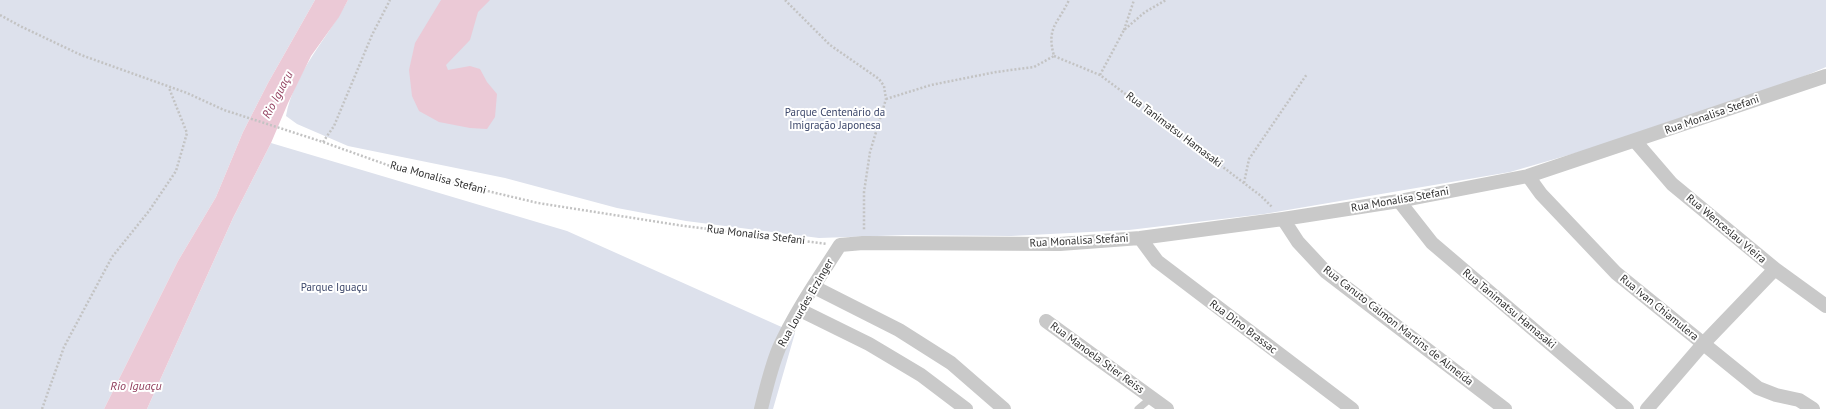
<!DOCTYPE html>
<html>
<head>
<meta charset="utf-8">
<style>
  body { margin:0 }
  canvas { display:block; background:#fff }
</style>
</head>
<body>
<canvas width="1826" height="409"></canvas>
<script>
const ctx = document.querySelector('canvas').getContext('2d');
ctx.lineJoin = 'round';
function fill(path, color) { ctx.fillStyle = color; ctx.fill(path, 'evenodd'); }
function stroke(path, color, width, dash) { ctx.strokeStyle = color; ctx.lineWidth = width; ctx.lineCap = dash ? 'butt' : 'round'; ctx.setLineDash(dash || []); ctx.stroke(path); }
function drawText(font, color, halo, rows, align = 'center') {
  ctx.font = font + ' "PT Sans",sans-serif'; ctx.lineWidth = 4; ctx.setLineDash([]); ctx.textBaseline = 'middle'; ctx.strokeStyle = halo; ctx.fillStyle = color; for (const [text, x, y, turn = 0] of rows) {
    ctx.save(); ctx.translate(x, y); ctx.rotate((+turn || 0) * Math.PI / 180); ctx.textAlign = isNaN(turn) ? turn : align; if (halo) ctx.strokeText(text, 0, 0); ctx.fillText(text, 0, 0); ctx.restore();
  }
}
fill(new Path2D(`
  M0 0H315L268 83 243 132 216 197 178 261 104 409H0Z
  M348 0H1826V67L1800 78 1624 139 1510 172 1264 214 1129 230 1011 236 906 235 819 238 686 221 617 208 505 178 348 146 297 124 286 116C294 72 328 38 348 0Z
  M271 143 567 231 795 333 773 409H147L233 218Z`), '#dde1ec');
fill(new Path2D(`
  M315 0H348L339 17 311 56 288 103 271 143 233 218 147 409H104L178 261 216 197 243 132 268 83Z
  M441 0H490L478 12 470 40 446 65 448 70 470 66 480 69 487 82 497 94 495 117 487 129 470 128 439 122 419 111 412 96 409 70 415 43Z`), '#ebc9d6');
stroke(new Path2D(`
  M785 0 830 45 879 79 884 86 886 99 870 152 864 192V230
  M0 15 20 26 81 55 187 93 224 110 323 142 407 172 538 203 684 226 827 244
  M1124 30 1134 0
  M1054 56 1100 75 1215 161 1261 196 1272 207
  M1100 75 1124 30 1145 12 1166 0
  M886 99 931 85 996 72 1034 67 1054 56C1046 27 1058 24 1069 0
  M323 142 334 126 372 35 390 0
  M1244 183 1249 159 1307 74
  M42 409 64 347 112 257 149 211 176 171 187 133 169 88`), '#c3c3c3', 2.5, [2, 2]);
stroke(new Path2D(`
  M1138 409 1151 398`), '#c9c9c9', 7);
stroke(new Path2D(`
  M1635 141 1672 184 1775 269 1826 306
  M1528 176 1541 194 1616 273 1758 388 1776 395 1799 400 1813 409
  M1399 201 1432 243 1627 409
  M1283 219 1298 242 1326 272 1505 409
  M1140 238 1157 261 1352 409
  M814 287 899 330 951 363 1004 409
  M800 310 869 344 921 375 966 409
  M1046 321 1167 409
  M761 409C766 389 771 367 779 348 795 312 819 278 840 245L863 243 1060 244 1140 238 1283 219 1399 201 1528 176 1826 76
  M1647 409 1703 344 1775 269`), '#c9c9c9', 14);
drawText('11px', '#3c476a', '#fff', [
  ["Parque Centenário da",835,113],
  ["Imigração Japonesa",835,126],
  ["Parque Iguaçu",334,288]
]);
drawText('11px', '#2f2f2f', '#fff', [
  ["Rua Monalisa Stefani",1712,115,-19],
  ["Rua Tanimatsu Hamasaki",1174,130,37],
  ["Rua Monalisa Stefani",438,178,15],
  ["Rua Monalisa Stefani",1400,200,-10],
  ["Rua Wenceslau Vieira",1726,229,40],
  ["Rua Monalisa Stefani",756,235,7],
  ["Rua Monalisa Stefani",1079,241,-3],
  ["Rua Lourdes Erzinger",806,303,-60],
  ["Rua Ivan Chiamulera",1659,308,39],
  ["Rua Tanimatsu Hamasaki",1509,309,40],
  ["Rua Canuto Calmon Martins de Almeida",1398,326,38],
  ["Rua Dino Brassac",1243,327,37],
  ["Rua Manoela Stier Reiss",1097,358,36]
]);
drawText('italic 12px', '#903d5c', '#fff', [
  ["Rio Iguaçu",278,95,-62],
  ["Rio Iguaçu",136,387]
]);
</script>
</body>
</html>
